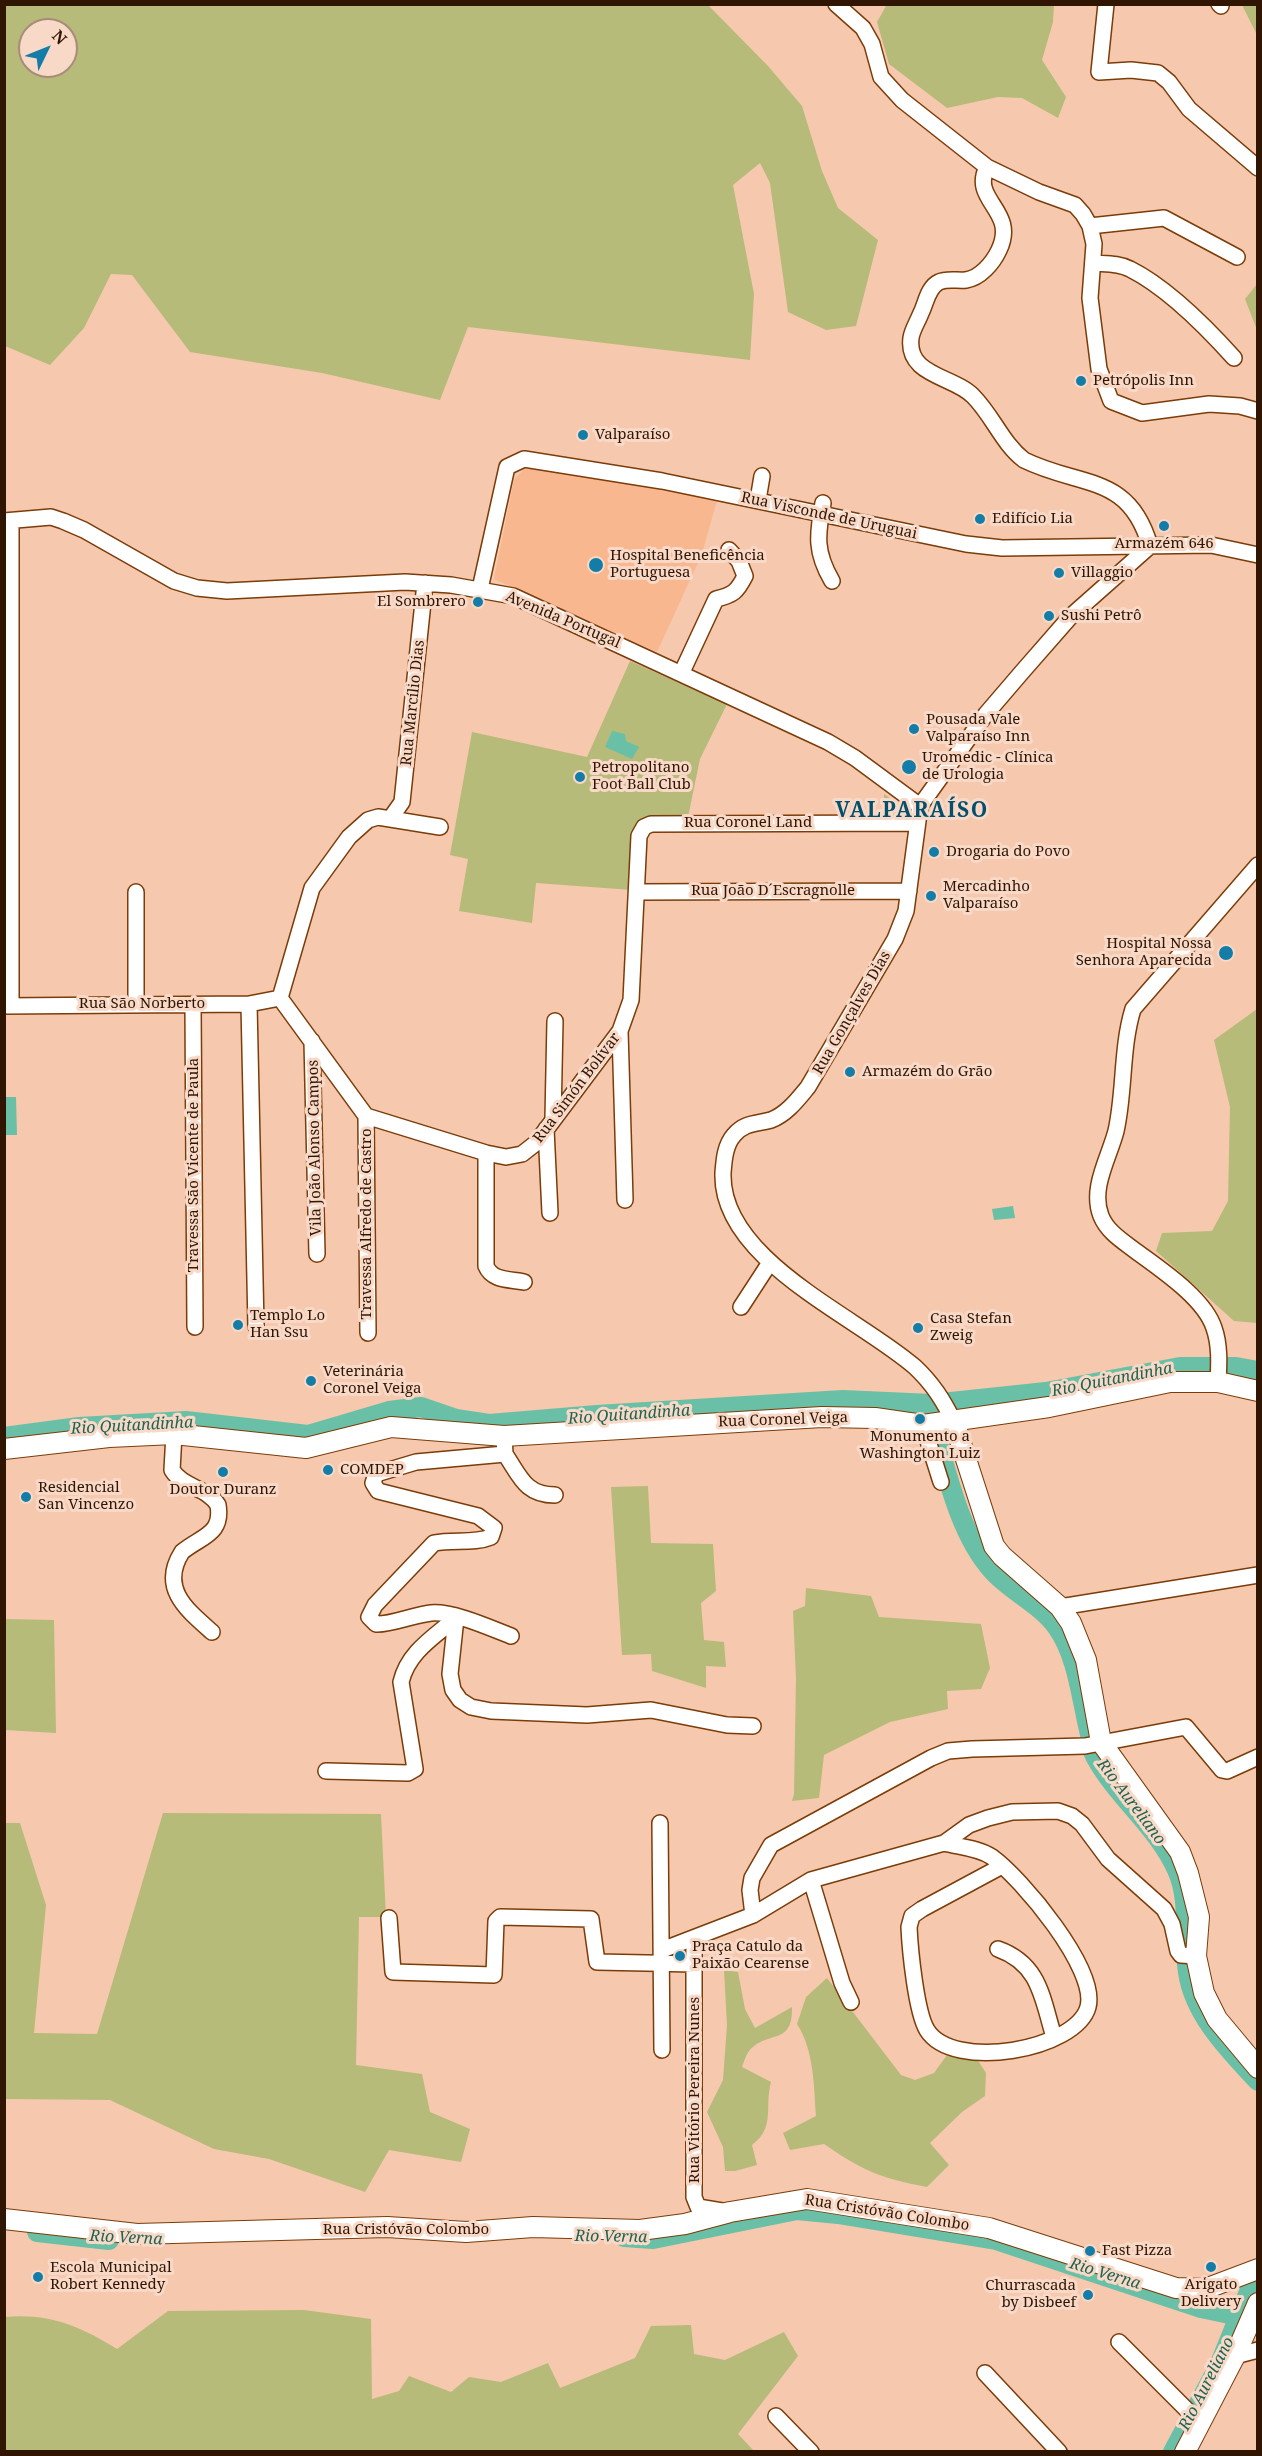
<!DOCTYPE html>
<html>
<head>
<meta charset="utf-8">
<style>
  body { margin:0 }
  #map { position:relative; width:1262px; height:2456px; overflow:hidden; background:#f6c8ae; font-family:"Noto Serif",serif }
  canvas { display:block }
  .frame { position:absolute; inset:0; border:6px solid #301503; pointer-events:none }
  .north { position:absolute; left:18px; top:18px; width:60px; height:60px; box-sizing:border-box; background:#f8d9c7; border:2px solid #a88b79; border-radius:50%; rotate:47deg; font-size:16px; font-weight:700; line-height:24px; text-align:center; color:#301503 }
  .north::after { content:''; display:block; margin:auto; width:21px; height:27px; background:#147da7; clip-path:polygon(50% 0,100% 100%,50% 72%,0 100%) }
</style>
</head>
<body>
<div id="map">
<canvas width="1262" height="2456"></canvas>
<div class="frame"></div>
<div class="north">N</div>
</div>
<script>
const ctx = document.querySelector('canvas').getContext('2d');
ctx.lineJoin = 'round';
function fill(path, color) { ctx.fillStyle = color; ctx.fill(path, 'evenodd'); }
function stroke(path, color, width, dash) { ctx.strokeStyle = color; ctx.lineWidth = width; ctx.lineCap = dash ? 'butt' : 'round'; ctx.setLineDash(dash || []); ctx.stroke(path); }
function drawText(font, color, halo, rows, align = 'center') {
  ctx.font = font + ' "Noto Serif",serif'; ctx.lineWidth = 6; ctx.setLineDash([]); ctx.textBaseline = 'middle'; ctx.strokeStyle = halo; ctx.fillStyle = color; for (const [text, x, y, turn = 0] of rows) {
    ctx.save(); ctx.translate(x, y); ctx.rotate((+turn || 0) * Math.PI / 180); ctx.textAlign = isNaN(turn) ? turn : align; if (halo) ctx.strokeText(text, 0, 0); ctx.fillText(text, 0, 0); ctx.restore();
  }
}
fill(new Path2D(`
  M532 467 717 500 702 554 657 652 494 579 514 480 524 469Z`), '#f9b790');
fill(new Path2D(`
  M4 5H708L768 66 802 106 822 171 838 208 878 240 856 326 826 330 788 312 770 183 760 163 733 185 754 294 750 360 468 327 440 400 322 373 190 352 132 275 111 274 84 328 50 365 5 346ZM30 30H66V66H30Z
  M884 5H1054L1053 22 1042 60 1066 97 1058 118 1022 98 998 97 947 108 889 64 877 22 886 6Z
  M1242 5H1257V35Z
  M1257 284V330L1245 299Z
  M630 661 727 704 700 759 688 817H652L632 890 536 883 532 923 459 911 468 859 450 855 472 732 587 757Z
  M884 794 905 809 906 815 885 816Z
  M1257 1009V1323L1234 1321 1156 1251 1162 1233 1212 1231 1228 1201 1230 1107 1214 1040Z
  M873 1405 924 1406 929 1422 874 1414Z
  M648 1486 651 1543 713 1544 716 1591 701 1603 704 1640 724 1642 726 1667 706 1666V1688L652 1671 651 1654 622 1655 611 1487Z
  M806 1588 871 1596 879 1617 981 1624 990 1668 981 1689 947 1691 948 1709 890 1722 824 1755 819 1798 792 1801 794 1794 796 1678 793 1611 805 1606Z
  M4 1619 54 1620 56 1733 5 1730Z
  M163 1813 381 1814 386 1917H359L356 2065 422 2074 430 2112 470 2129 461 2162 389 2150 365 2192 269 2159 214 2149 110 2100 5 2099 4 1823H20L46 1905 34 2033 97 2034Z
  M724 1970 738 1972 745 2009 755 2028 792 2007C793 2046 768 2030 750 2050 746 2054 744 2062 742 2067L771 2082C764 2107 776 2127 752 2145L757 2165 735 2171H725L723 2147 707 2112 723 2080 727 2025Z
  M827 1978 901 2075 915 2080 934 2073 947 2055 975 2056 986 2073 985 2096 962 2112 930 2143 949 2165 927 2187C880 2178 863 2171 824 2144L790 2150 783 2133 816 2116C814 2086 814 2050 797 2024L806 1997Z
  M304 2310 371 2319 372 2399 399 2391 409 2376 451 2392 469 2377 501 2382 548 2363 560 2388 635 2358 651 2326 691 2325 694 2354 725 2360 784 2332 798 2356 738 2434 754 2451H5V2317C49 2313 80 2326 117 2349L168 2311Z`), '#b6bb79');
fill(new Path2D(`
  M612 731 625 734 626 741 639 747 632 759 605 747Z
  M5 1097H16L17 1135H5Z
  M1013 1206 1015 1218 994 1220 992 1209Z`), '#6ac0a6');
stroke(new Path2D(`
  M928 1408C944 1459 956 1530 992 1570 1010 1591 1041 1604 1057 1627 1077 1655 1081 1696 1089 1730 1091 1738 1091 1749 1095 1756 1117 1797 1158 1827 1177 1870 1192 1903 1182 1938 1188 1972 1194 2015 1230 2051 1258 2081
  M4 1437 79 1427 186 1421 308 1435 389 1411 421 1407 456 1419 489 1424 597 1415 843 1400 932 1404 1046 1392 1180 1367H1236L1258 1371
  M37 2232 109 2240
  M624 2237 653 2239 797 2210 838 2214 996 2240 1201 2308 1239 2316
  M1173 2452 1219 2366 1253 2282`), '#6ac0a6', 20);
const minor = new Path2D(`
  M836 4 863 28 872 44 881 77 902 100 987 167 1039 192 1075 205 1083 214 1090 226 1094 244 1090 298 1099 369 1111 401 1142 413 1209 404 1240 406 1258 411
  M1106 4 1099 72 1131 70 1158 73 1169 82 1189 109 1258 168
  M1219 4 1221 6
  M987 167C970 201 1018 210 999 250 993 263 980 278 966 280 958 281 947 278 939 282 928 287 926 303 921 313 918 321 912 330 911 338 906 376 954 376 973 396 993 416 1002 443 1024 460 1081 488 1129 473 1150 546
  M1090 226 1164 218 1237 257
  M1093 263C1106 264 1119 263 1130 269 1166 287 1207 328 1234 358
  M758 500 762 476
  M823 503C817 535 815 552 832 581
  M4 521 51 517 63 521 84 530 174 581 197 588 227 591 405 582 451 585 513 596 828 742 855 758 920 806
  M480 589 507 467 524 459 662 481 966 544 1002 548 1211 545 1258 555
  M682 672 716 599C733 595 737 592 745 576L739 561 729 550
  M390 819 402 802 425 583
  M136 892V1005
  M637 892 909 891
  M280 998 366 1116 486 1153 506 1157 522 1154 536 1143 620 1031 631 1000 639 836 644 827 651 824 917 823
  M280 998 312 888 349 837 368 820 378 817 440 827
  M193 1004 195 1327
  M249 1004 256 1326
  M11 1005V521
  M4 1006 249 1004 280 998
  M620 1031 625 1200
  M312 1041 317 1254
  M366 1116 368 1333
  M553 1118 555 1021
  M546 1129 550 1213
  M486 1153V1266C492 1281 510 1279 524 1282
  M741 1307 769 1264
  M1218 1382C1219 1364 1220 1345 1214 1328 1204 1297 1157 1267 1133 1249 1121 1240 1107 1231 1101 1216 1090 1188 1109 1158 1116 1131 1125 1091 1121 1048 1133 1009L1258 865
  M954 1422C943 1400 933 1384 915 1367 858 1317 720 1260 723 1173 724 1160 725 1145 734 1135 745 1122 757 1124 771 1120 787 1114 798 1099 808 1087L895 939 906 911 920 806 986 714 1022 672 1071 616 1150 546
  M923 1425 941 1482
  M174 1434 172 1470C183 1488 207 1487 218 1505 223 1535 201 1536 182 1552 159 1588 187 1610 212 1632
  M504 1436 505 1454 416 1462 376 1474 373 1483 378 1491 478 1516 494 1528 491 1537C474 1544 453 1539 434 1543L375 1605 369 1617 376 1624C390 1625 413 1615 431 1613 453 1611 490 1628 511 1636
  M505 1454C520 1476 525 1495 555 1495
  M1060 1607 1258 1575
  M456 1618 450 1674 453 1690 460 1700 471 1707 491 1711 587 1715 651 1710 727 1725 753 1726
  M326 1771 408 1773 415 1769 401 1682C408 1652 434 1637 456 1618
  M660 1823 662 2050
  M944 1843C960 1847 979 1848 992 1857 1021 1878 1098 1969 1088 2007 1076 2050 953 2072 927 2030 916 2012 910 1949 909 1927L912 1916 922 1909 1002 1866
  M811 1880 842 1983 851 2002
  M753 1915 750 1890 752 1878 771 1845 931 1758 948 1751 972 1749 1085 1746 1186 1727 1222 1770 1227 1771 1258 1757
  M389 1918 393 1972 494 1975 496 1921 500 1917 591 1919 597 1962 695 1964
  M694 1939V2197L698 2207 722 2211
  M998 1949C1040 1964 1042 1998 1054 2037
  M662 1950 753 1915 811 1880 944 1843 969 1825 988 1818 1012 1812 1058 1811 1072 1816 1082 1824 1108 1859 1164 1909 1172 1924 1178 1951 1181 1955 1196 1956
  M1119 2342 1200 2423
  M1235 2356 1258 2350
  M985 2373 1059 2452
  M776 2416 811 2452`);
const major = new Path2D(`
  M954 1422 994 1546 1002 1556 1060 1607 1071 1623 1086 1660 1101 1742 1180 1852 1188 1873 1199 1917 1196 1956 1204 1993 1217 2019 1258 2068
  M4 1449 109 1437 174 1434 306 1448 391 1427 504 1436 822 1417 875 1418 923 1425 1049 1407 1170 1382H1218L1258 1391
  M4 2219 137 2234 387 2227 466 2232 533 2227 640 2230 685 2224 730 2212 807 2199 989 2228 1176 2288 1205 2289 1258 2269
  M1185 2452 1235 2356 1258 2303`);
stroke(minor, '#7b3c08', 18);
stroke(major, '#7b3c08', 22);
stroke(minor, '#fff', 15);
stroke(major, '#fff', 20);
for (const [x, y, r, color] of [
  [1081,381,6,"#147da7"],
  [583,435,6,"#147da7"],
  [980,519,6,"#147da7"],
  [1164,526,6,"#147da7"],
  [596,565,8,"#147da7"],
  [1059,573,6,"#147da7"],
  [478,602,6,"#147da7"],
  [1049,616,6,"#147da7"],
  [914,729,6,"#147da7"],
  [909,767,8,"#147da7"],
  [580,777,6,"#147da7"],
  [934,852,6,"#147da7"],
  [931,896,6,"#147da7"],
  [1226,953,8,"#147da7"],
  [850,1072,6,"#147da7"],
  [238,1325,6,"#147da7"],
  [918,1328,6,"#147da7"],
  [311,1381,6,"#147da7"],
  [920,1419,6,"#147da7"],
  [328,1470,6,"#147da7"],
  [223,1472,6,"#147da7"],
  [26,1497,6,"#147da7"],
  [680,1956,6,"#147da7"],
  [1090,2251,6,"#147da7"],
  [1211,2267,6,"#147da7"],
  [38,2277,6,"#147da7"],
  [1088,2295,6,"#147da7"]
]) { const dot = new Path2D(); dot.arc(x, y, r, 0, 2 * Math.PI); ctx.fillStyle = color; ctx.fill(dot); stroke(dot, '#f8d9c7', 2); }
drawText('15px', '#301503', '#f8d9c7', [
  ["Petrópolis Inn",1093,381],
  ["Valparaíso",595,435],
  ["Edifício Lia",992,519],
  ["Armazém 646",1164,544,"center"],
  ["Hospital Beneficência",610,556],
  ["Portuguesa",610,573],
  ["Villaggio",1071,573],
  ["El Sombrero",466,602,"right"],
  ["Sushi Petrô",1061,616],
  ["Pousada Vale",926,720],
  ["Valparaíso Inn",926,737],
  ["Uromedic - Clínica",922,758],
  ["de Urologia",922,775],
  ["Petropolitano",592,768],
  ["Foot Ball Club",592,785],
  ["Drogaria do Povo",946,852],
  ["Mercadinho",943,887],
  ["Valparaíso",943,904],
  ["Hospital Nossa",1212,944,"right"],
  ["Senhora Aparecida",1212,961,"right"],
  ["Armazém do Grão",862,1072],
  ["Templo Lo",250,1316],
  ["Han Ssu",250,1333],
  ["Casa Stefan",930,1319],
  ["Zweig",930,1336],
  ["Veterinária",323,1372],
  ["Coronel Veiga",323,1389],
  ["Monumento a",920,1437,"center"],
  ["Washington Luiz",920,1454,"center"],
  ["COMDEP",340,1470],
  ["Residencial",38,1488],
  ["San Vincenzo",38,1505],
  ["Doutor Duranz",223,1490,"center"],
  ["Praça Catulo da",692,1947],
  ["Paixão Cearense",692,1964],
  ["Fast Pizza",1102,2251],
  ["Escola Municipal",50,2268],
  ["Robert Kennedy",50,2285],
  ["Arigato",1211,2285,"center"],
  ["Delivery",1211,2302,"center"],
  ["Churrascada",1076,2286,"right"],
  ["by Disbeef",1076,2303,"right"]
], 'left');
drawText('15px', '#301503', '#f8d9c7', [
  ["Rua Visconde de Uruguai",829,516,12],
  ["Avenida Portugal",563,620,23],
  ["Rua Marcílio Dias",413,703,-84],
  ["Rua Coronel Land",748,823],
  ["Rua João D´Escragnolle",773,891],
  ["Rua São Norberto",142,1004],
  ["Rua Gonçalves Dias",852,1013,-60],
  ["Rua Simón Bolívar",577,1088,-53],
  ["Vila João Alonso Campos",315,1148,-91],
  ["Travessa São Vicente de Paula",194,1165,-90],
  ["Travessa Alfredo de Castro",367,1224,-90],
  ["Rua Coronel Veiga",783,1420,-2],
  ["Rua Vitório Pereira Nunes",695,2090,-90],
  ["Rua Cristóvão Colombo",887,2213,9],
  ["Rua Cristóvão Colombo",406,2230]
]);
drawText('italic 16px', '#206351', '#f8d9c7', [
  ["Rio Quitandinha",1112,1380,-11],
  ["Rio Quitandinha",629,1415,-4],
  ["Rio Quitandinha",132,1426,-3],
  ["Rio Aureliano",1131,1802,53],
  ["Rio Verna",611,2237,1],
  ["Rio Verna",126,2238,3],
  ["Rio Verna",1105,2274,17],
  ["Rio Aureliano",1207,2384,-63]
]);
ctx.letterSpacing = '1.5px';
drawText('bold 21px', '#054f6c', '#f8d9c7', [
  ["VALPARAÍSO",912,811]
]);
ctx.letterSpacing = '0px';
</script>
</body>
</html>
